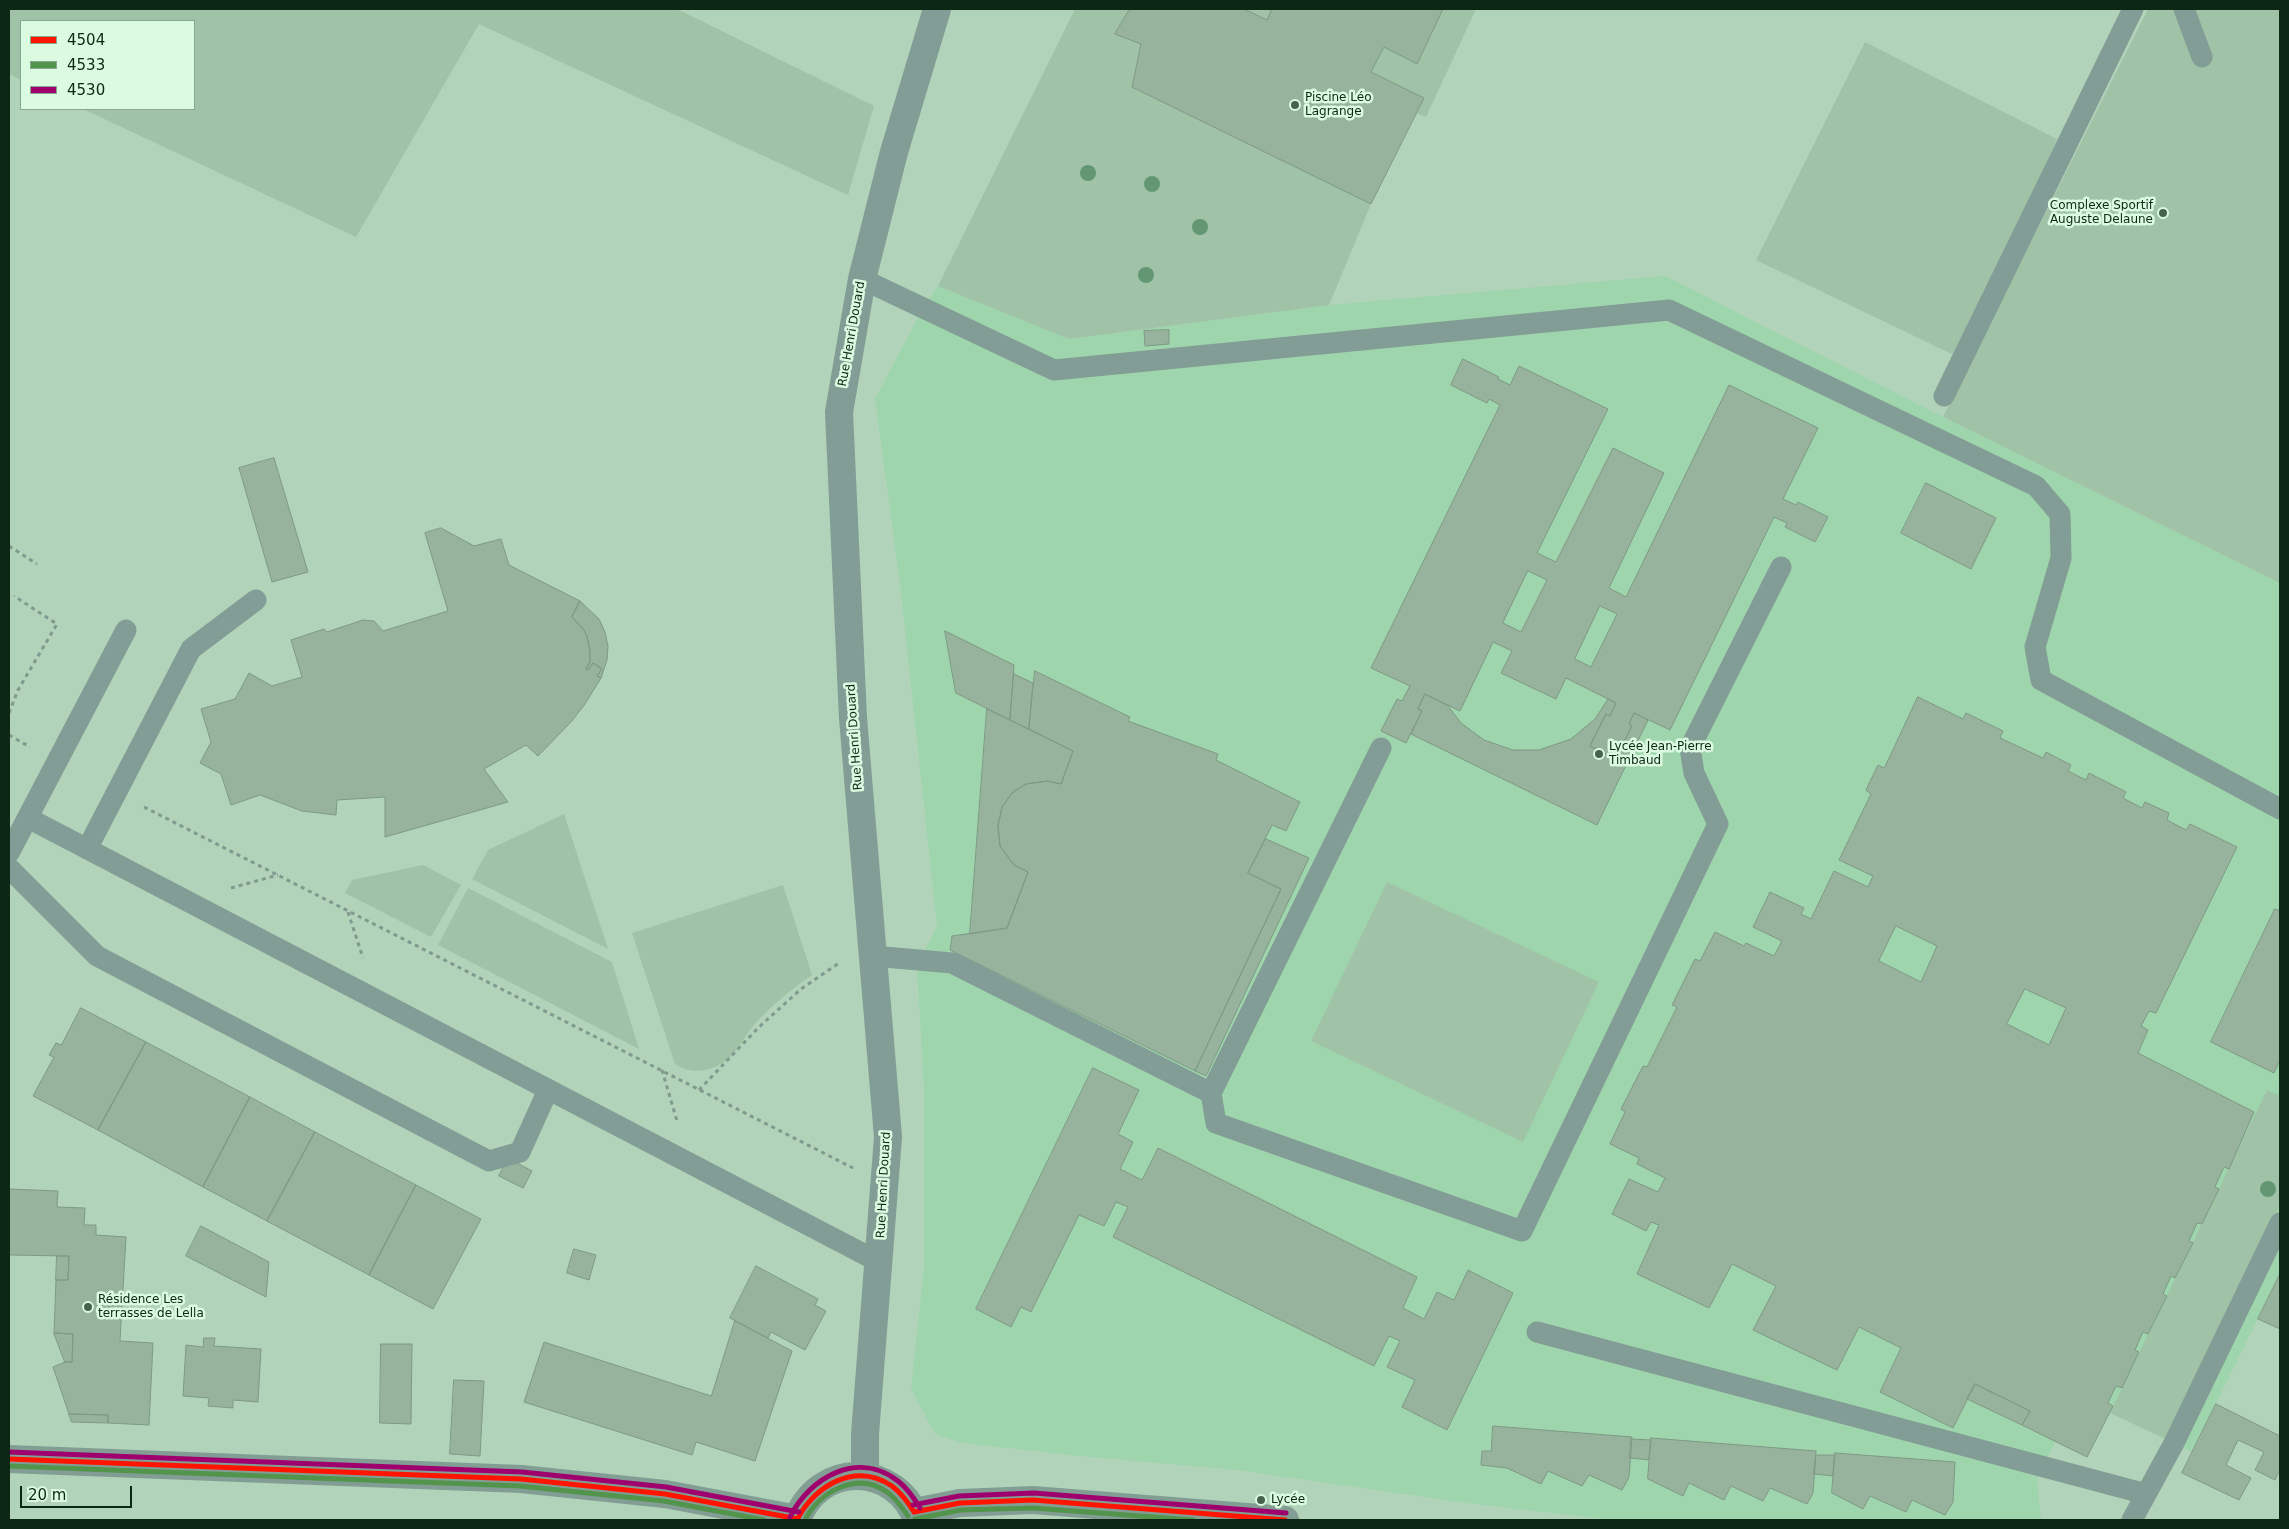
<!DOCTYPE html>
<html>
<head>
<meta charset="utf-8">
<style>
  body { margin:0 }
  #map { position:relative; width:2289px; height:1529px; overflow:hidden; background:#b1d3b9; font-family:"DejaVu Sans",sans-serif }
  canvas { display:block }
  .frame { position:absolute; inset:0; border:10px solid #0d2715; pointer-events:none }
  .legend { position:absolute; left:20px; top:20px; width:175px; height:90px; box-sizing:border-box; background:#dbfbe1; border:1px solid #89a68f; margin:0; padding:6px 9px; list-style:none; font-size:15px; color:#0d2715 }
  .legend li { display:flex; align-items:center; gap:10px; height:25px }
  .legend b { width:25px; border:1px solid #89a68f }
  .scale { position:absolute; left:20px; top:1486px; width:112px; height:22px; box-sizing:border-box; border:2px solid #0d2715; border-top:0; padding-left:6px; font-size:15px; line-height:18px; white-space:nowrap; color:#0d2715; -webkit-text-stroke:4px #dbfbe1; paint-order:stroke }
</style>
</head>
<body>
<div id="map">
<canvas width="2289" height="1529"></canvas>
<div class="frame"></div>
<ul class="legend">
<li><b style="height:6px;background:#ff1400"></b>4504</li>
<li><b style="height:6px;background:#53944d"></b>4533</li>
<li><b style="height:6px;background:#a0006e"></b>4530</li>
</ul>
<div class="scale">20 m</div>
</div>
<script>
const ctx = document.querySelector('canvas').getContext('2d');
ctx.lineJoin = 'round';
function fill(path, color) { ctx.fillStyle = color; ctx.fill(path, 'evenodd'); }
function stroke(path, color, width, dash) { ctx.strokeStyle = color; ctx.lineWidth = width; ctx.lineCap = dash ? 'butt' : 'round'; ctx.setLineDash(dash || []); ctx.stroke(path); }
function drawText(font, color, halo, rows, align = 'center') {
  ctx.font = font + ' "DejaVu Sans",sans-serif'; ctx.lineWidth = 5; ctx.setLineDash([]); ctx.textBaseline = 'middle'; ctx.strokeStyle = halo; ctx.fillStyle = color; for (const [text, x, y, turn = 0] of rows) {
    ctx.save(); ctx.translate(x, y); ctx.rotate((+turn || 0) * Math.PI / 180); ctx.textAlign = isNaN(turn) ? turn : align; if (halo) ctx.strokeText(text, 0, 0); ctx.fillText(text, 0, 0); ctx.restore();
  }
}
fill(new Path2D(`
  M1665 276 1943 417 2280 583V1274L2192 1452 2110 1413 2087 1457 2055 1442 2037 1479 2041 1520H1613L1466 1503 1237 1470 1080 1456 963 1443 935 1434 911 1388 924 1269V1089L917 967 937 926 900 583 875 399 923 308 938 286 1070 339 1329 305Z`), '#9fd5ac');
fill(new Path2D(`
  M9 9H677L874 106 848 195 479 24 356 237 83 109H194V21H21V80L9 74Z
  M1075 9H1476L1426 117 1416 113 1371 204 1329 305 1069 339 938 286Z
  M2148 9H2280V583L1943 417Z
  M1865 42 2057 139 1960 358 1756 260Z
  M564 814 608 949 472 879 488 850Z
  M423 865 461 885 431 937 345 893 352 880Z
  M1387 882 1599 982 1523 1142 1311 1041Z
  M783 885 812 975C791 989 771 1006 754 1025 746 1034 741 1045 733 1054 719 1070 693 1077 675 1064L632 933Z
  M468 888 612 962 639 1049 438 945Z
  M2267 1090 2280 1096V1205L2166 1439 2110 1413Z`), '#a0c3a8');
const building = new Path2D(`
  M1130 9H1244L1267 20 1272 9H1443L1417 64 1384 47 1371 72 1424 98 1371 204 1132 87 1141 44 1115 34Z
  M1169 330V344L1145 346 1144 331Z
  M1463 359 1499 377 1498 379 1510 385 1519 366 1608 409 1537 553 1556 562 1613 448 1664 473 1609 588 1626 597 1729 385 1818 428 1783 499 1796 505 1798 502 1828 517 1815 542 1785 527 1787 523 1774 517 1670 730 1634 713 1629 724 1632 726 1615 759 1590 746 1606 714 1610 716 1616 703 1566 678 1556 699 1501 673 1512 651 1493 642 1460 711 1425 694 1418 709 1422 711 1406 743 1381 731 1397 699 1402 701 1410 686 1371 668 1500 405 1489 399 1487 403 1451 385ZM1528 571 1547 580 1521 632 1503 623ZM1600 606 1617 614 1591 667 1575 659Z
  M274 458 308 572 272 582 239 468Z
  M1926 483 1996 518 1971 569 1901 533Z
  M441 528 474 546 501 539 509 565 580 601 572 617 584 630 587 637 590 651V662L586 669 588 670 593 663 602 669 597 676 601 678 585 704 571 722 538 756 526 745 484 769 508 802 385 837V797L337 800 336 815 302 811 260 795 231 805 221 774 200 763 211 742 201 709 235 699 249 673 272 686 302 677 291 640 324 629 327 632 363 620 374 621 383 631 448 611 425 533Z
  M580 601 599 619 605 632 608 646 607 660 601 678 597 676 602 669 593 663 588 670 586 669 590 662V651L587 637 584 630 572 617Z
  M945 631 1014 665 1010 720 956 693Z
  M1035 671 1130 717 1128 721 1218 754 1216 760 1300 802 1286 831 1272 825 1248 873 1281 889 1195 1071 950 950 952 936 1007 928 1028 872 1014 865 1000 846 998 826 1002 807 1013 792 1026 784 1047 781 1061 784 1073 751 1029 729Z
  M1014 674 1033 683 1029 729 1010 720Z
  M1425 694 1448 706 1461 723 1484 740 1513 750H1539L1571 739 1595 719 1608 699 1616 703 1610 716 1606 714 1590 746 1615 759 1632 726 1629 724 1634 713 1648 720 1597 825 1411 734 1422 711 1418 709Z
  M1918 697 1963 719 1966 713 2003 731 2000 738 2043 758 2046 752 2071 765 2068 771 2086 780 2089 773 2126 792 2123 798 2142 808 2145 802 2169 813 2167 820 2186 830 2190 824 2237 847 2156 1013 2149 1011 2141 1026 2148 1030 2138 1053 2254 1112 2229 1169 2224 1167 2215 1187 2219 1189 2202 1224 2197 1223 2189 1241 2193 1243 2175 1278 2171 1276 2163 1294 2167 1296 2148 1334 2143 1332 2135 1350 2139 1352 2122 1388 2116 1386 2108 1403 2113 1406 2087 1457 2022 1425 2030 1411 1975 1384 1953 1428 1880 1392 1901 1348 1859 1327 1837 1370 1753 1330 1776 1286 1732 1264 1709 1308 1637 1274 1659 1225 1651 1222 1646 1231 1612 1214 1629 1179 1658 1192 1665 1178 1637 1164 1639 1158 1610 1144 1625 1112 1621 1109 1643 1066 1647 1067 1677 1007 1672 1005 1695 959 1700 961 1715 932 1744 946 1746 943 1774 956 1782 941 1753 927 1770 892 1804 908 1801 914 1811 919 1834 871 1868 887 1873 876 1839 860 1871 794 1866 790 1878 765 1884 768ZM1896 926 1937 946 1921 982 1879 961ZM2025 989 2066 1008 2049 1045 2007 1024Z
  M987 709 1073 751 1061 784 1047 781 1026 784 1013 792 1002 807 998 826 1000 846 1014 865 1028 872 1007 928 970 934Z
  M1266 839 1309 858 1206 1076 1195 1071 1281 889 1248 873Z
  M2275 909 2280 911V1060L2274 1073 2211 1042Z
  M81 1008 146 1042 98 1130 33 1096 54 1057 49 1055 56 1043 61 1045Z
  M146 1042 250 1097 203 1187 98 1130Z
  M1093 1068 1139 1090 1118 1134 1133 1142 1120 1169 1142 1180 1158 1148 1417 1277 1403 1308 1424 1319 1437 1292 1454 1300 1468 1270 1513 1293 1447 1430 1402 1407 1415 1380 1387 1367 1400 1341 1389 1336 1374 1366 1113 1237 1128 1207 1116 1202 1104 1226 1079 1215 1031 1312 1021 1307 1011 1327 976 1309Z
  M250 1097 315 1132 267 1221 203 1187Z
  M315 1132 416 1185 369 1275 267 1221Z
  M508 1158 532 1171 523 1188 499 1176Z
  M416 1185 481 1219 433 1309 369 1275Z
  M9 1189 58 1191 57 1207 85 1208 84 1225H96V1235L126 1237 120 1341 153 1343 149 1425 108 1423V1415L69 1414 53 1367 65 1362H72L73 1334 54 1333 56 1280H68L69 1256 9 1255Z
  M201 1226 269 1262 266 1297 186 1256Z
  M574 1249 596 1255 589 1280 567 1273Z
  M57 1256H69L68 1280H56Z
  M756 1266 818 1299 815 1305 826 1311 805 1350 771 1332 768 1338 730 1318Z
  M2280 1274V1329L2258 1319Z
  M735 1321 792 1351 755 1461 696 1442 692 1455 524 1402 544 1342 711 1396Z
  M54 1333 73 1334 72 1362H65Z
  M204 1338H215L214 1346 261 1349 258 1402 233 1400V1408L208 1406 209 1398 183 1396 186 1345 203 1347Z
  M381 1344H412L411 1424 380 1423Z
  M454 1380 484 1381 480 1456 450 1454Z
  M1975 1384 2030 1411 2022 1425 1967 1399Z
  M2216 1404 2280 1436V1469L2275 1480 2255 1470 2264 1452 2238 1440 2226 1465 2251 1478 2239 1500 2182 1473Z
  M69 1414 108 1415V1423L72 1422Z
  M1493 1426 1632 1437 1629 1477 1622 1490 1589 1475 1582 1486 1548 1471 1541 1484 1507 1468 1481 1465 1482 1451H1491Z
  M1651 1438 1816 1451 1813 1493 1807 1504 1770 1488 1763 1501 1731 1486 1724 1500 1689 1483 1683 1496 1648 1479Z
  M1631 1439 1651 1440 1649 1460 1630 1458Z
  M1835 1453 1955 1462 1953 1502 1945 1515 1912 1500 1906 1512 1870 1496 1863 1509 1832 1493Z
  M1816 1455H1835L1833 1476 1814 1474Z`);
fill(building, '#97b39e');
stroke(building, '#7e9985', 1);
stroke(new Path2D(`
  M9 546 37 564
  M9 713 18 690 57 624 14 596
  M9 735 30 747
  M144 807 853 1168
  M231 888 278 875
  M348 912 363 958
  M662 1070 677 1121
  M699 1090 759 1027 801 989 839 963`), '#81998e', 3, [4, 4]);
stroke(new Path2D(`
  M2184 9 2202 57
  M862 279 1054 370 1669 310 2036 486 2060 514 2061 558 2035 647 2041 680 2280 809
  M1944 396 2133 9
  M28 818 879 1262
  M87 849 191 649 256 600
  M9 853 126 630
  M9 868 97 956 489 1161 520 1152 548 1090
  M873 956 952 963 1211 1093 1381 748
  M1211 1093 1216 1123 1522 1231 1718 824 1694 773 1690 748 1781 567
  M1537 1332 2146 1494
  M2132 1520 2174 1443 2280 1223`), '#829d95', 21);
stroke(new Path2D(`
  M865 1476V1434L888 1137 853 718 839 412 862 279 894 152 937 9`), '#829d95', 28);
stroke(new Path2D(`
  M9 1459 521 1479 665 1494 798 1519
  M914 1512 960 1503 1033 1500 1285 1520
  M797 1520C818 1461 896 1462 917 1520`), '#829d93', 28);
stroke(new Path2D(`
  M9 1459 521 1479 665 1494 798 1519
  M914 1512 960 1503 1033 1500 1285 1520
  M797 1520C814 1486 855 1461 892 1486 901 1493 908 1502 914 1512`), '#ff1400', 5);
stroke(new Path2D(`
  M9 1466 520 1486 664 1501 764 1520
  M915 1519 961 1510 1033 1508 1193 1520
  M805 1520C820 1491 857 1471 887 1492 896 1498 902 1508 908 1516`), '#53944d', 5);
stroke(new Path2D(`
  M9 1452 522 1472 666 1487 799 1512
  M913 1505 959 1496 1034 1493 1286 1513
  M790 1517C810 1477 858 1450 898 1481 907 1488 914 1498 920 1508`), '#a0006e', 5);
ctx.fillStyle = '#639773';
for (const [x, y] of [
  [1088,173],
  [1152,184],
  [1200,227],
  [1146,275],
  [2268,1189]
]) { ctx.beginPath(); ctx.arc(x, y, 8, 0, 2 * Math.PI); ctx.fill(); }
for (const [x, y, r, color] of [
  [1295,105,5,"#46634e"],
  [2163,213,5,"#46634e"],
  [1599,754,5,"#46634e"],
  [88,1307,5,"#46634e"],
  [1261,1500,5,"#46634e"]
]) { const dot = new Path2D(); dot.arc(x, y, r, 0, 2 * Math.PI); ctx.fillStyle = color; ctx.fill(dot); stroke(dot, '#dbfbe1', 2); }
drawText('12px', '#0d2715', '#dbfbe1', [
  ["Piscine Léo",1305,98],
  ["Lagrange",1305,112],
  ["Complexe Sportif",2153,206,"right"],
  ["Auguste Delaune",2153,220,"right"],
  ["Lycée Jean-Pierre",1609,747],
  ["Timbaud",1609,761],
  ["Résidence Les",98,1300],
  ["terrasses de Lella",98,1314],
  ["Lycée",1271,1500]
], 'left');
drawText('12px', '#0d2715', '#dbfbe1', [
  ["Rue Henri Douard",852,334,-80],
  ["Rue Henri Douard",855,737,-94],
  ["Rue Henri Douard",884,1185,-87]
]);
</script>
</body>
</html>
